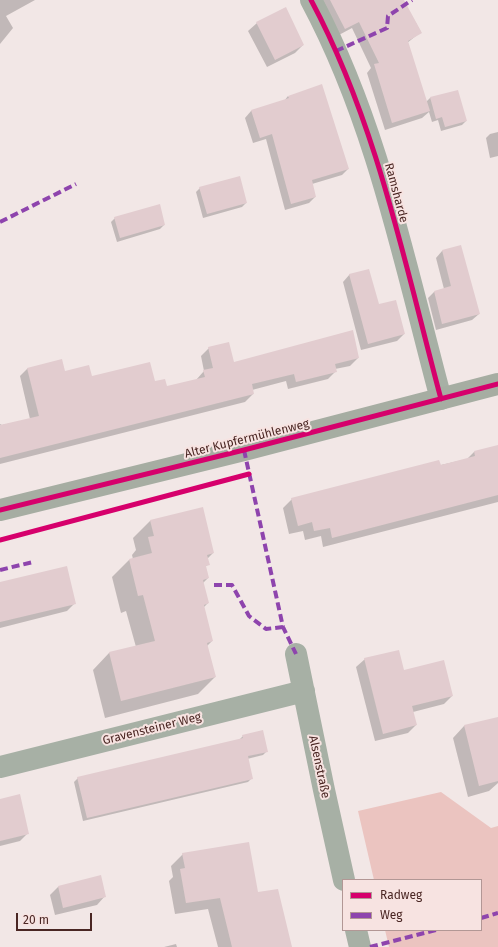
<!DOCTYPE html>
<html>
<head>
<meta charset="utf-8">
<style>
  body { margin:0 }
  #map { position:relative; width:498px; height:947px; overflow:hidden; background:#f2e7e6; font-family:"Fira Sans",sans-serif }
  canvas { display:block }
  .legend { position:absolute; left:342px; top:879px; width:140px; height:52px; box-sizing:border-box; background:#f7e3e1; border:1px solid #b29795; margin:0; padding:5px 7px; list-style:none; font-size:12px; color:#4a2623 }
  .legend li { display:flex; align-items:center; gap:8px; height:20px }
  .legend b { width:20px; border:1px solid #b29795 }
  .scale { position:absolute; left:16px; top:913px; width:76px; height:18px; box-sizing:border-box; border:2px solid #4a2623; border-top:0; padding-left:5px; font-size:12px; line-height:14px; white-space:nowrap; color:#4a2623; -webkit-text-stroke:3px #f7e3e1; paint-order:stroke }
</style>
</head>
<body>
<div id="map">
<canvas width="498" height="947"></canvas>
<ul class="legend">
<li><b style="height:5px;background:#d6006c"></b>Radweg</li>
<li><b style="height:5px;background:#8e44ad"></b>Weg</li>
</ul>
<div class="scale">20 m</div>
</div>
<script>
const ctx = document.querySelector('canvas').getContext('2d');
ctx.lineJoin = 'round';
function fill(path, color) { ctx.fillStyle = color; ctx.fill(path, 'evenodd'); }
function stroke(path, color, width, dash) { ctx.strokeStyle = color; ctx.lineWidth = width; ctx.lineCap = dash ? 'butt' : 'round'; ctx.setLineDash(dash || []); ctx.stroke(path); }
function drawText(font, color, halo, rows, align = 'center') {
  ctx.font = font + ' "Fira Sans",sans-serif'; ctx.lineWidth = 4; ctx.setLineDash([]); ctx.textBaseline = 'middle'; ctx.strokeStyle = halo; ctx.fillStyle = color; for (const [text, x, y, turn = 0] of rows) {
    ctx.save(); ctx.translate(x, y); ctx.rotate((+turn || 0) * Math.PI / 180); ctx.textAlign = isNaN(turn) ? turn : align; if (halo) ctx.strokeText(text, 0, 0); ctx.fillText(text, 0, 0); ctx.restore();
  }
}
fill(new Path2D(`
  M441 792 491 828 498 826V947H389L385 930H481V880H374L358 811Z`), '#ebc4c0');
fill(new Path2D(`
  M0 0H35L6 16 13 28 0 44Z
  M318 0H403L421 32 407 43 426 102 430 98 457 91 466 121 462 125 441 131 438 120 432 122 429 112 422 118 385 130 367 73 371 68 352 28 337 36Z
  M285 8 303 45 295 53 267 67 248 31 257 23Z
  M288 96 348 169 342 175 312 184 315 197 309 203 285 210 266 139 253 143 245 118 251 111 284 101Z
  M498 132V156L490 158 486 138 490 134Z
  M200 188 246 203 242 207 203 218 196 192Z
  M115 218 164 225 160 229 117 242 111 222Z
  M460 246 479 314 472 320 436 330 428 298 434 292 444 289 436 258 442 251Z
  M350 274 404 334 397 341 361 350 343 282Z
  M209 348 233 363 358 358 350 366 335 369 336 371 328 379 288 389 286 381 252 390 253 394 245 402 0 464V424L2 425 30 419 20 376 28 368 64 372 91 378 155 383 166 388 196 380 204 371 201 356Z
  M498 446V502L323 547 321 536 305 540 303 531 289 534 283 508 292 499 467 459 474 452Z
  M202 508 213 553 207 559 209 564 205 567 208 578 203 583 208 603 203 608 212 641 207 646 215 677 198 694 105 718 93 670 109 653 136 647 126 611 121 613 112 577 129 560 133 559 132 555 136 550 133 538 150 521Z
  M0 583 75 603 67 611 0 628Z
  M365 659 403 671 452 696 444 704 413 712 416 725 408 733 375 741 356 667Z
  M498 718V783L489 791 468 797 453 738 464 726Z
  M243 736 267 751 263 755 247 759 252 778 248 782 83 821 74 782 78 778 239 740Z
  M0 800 28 833 20 841 0 846Z
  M183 854 257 893 291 947H218L208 909 175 914 169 881 173 877 171 866Z
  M100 877 105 896 97 905 55 915 50 895 58 887Z
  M176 944 177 947H164Z`), '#0003');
fill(new Path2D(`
  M330 0H404L422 33 408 41 430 111 392 123 374 64 379 63 359 22 345 29Z
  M286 7 304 45 275 60 256 22Z
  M322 84 349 169 312 180 316 197 291 204 272 134 260 138 251 110 289 98 288 96Z
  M458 90 467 121 445 127 442 117 436 119 430 97Z
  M240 176 247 203 207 214 199 187Z
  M160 204 165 225 120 238 114 217Z
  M461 245 480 314 442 324 434 291 451 286 442 250Z
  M369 269 379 304 396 300 405 334 368 344 349 274Z
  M353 330 359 358 335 364 337 372 296 382 294 374 252 384 254 394 0 458V425L39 416 27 368 62 359 65 371 89 365 92 376 150 362 155 381 165 379 167 386 205 377 203 370 213 368 208 347 229 342 234 362Z
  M498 445V495L332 538 330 528 314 531 312 522 298 526 291 498 439 460 441 465 475 456 474 451Z
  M203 507 214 553 207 555 210 565 206 566 209 578 203 580 209 603 204 605 213 641 207 643 216 677 121 701 109 652 155 641 143 595 138 596 129 559 152 553 148 537 154 536 150 520Z
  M67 566 76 604 0 622V582Z
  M399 650 404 670 444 660 453 696 412 706 417 725 383 734 364 658Z
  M498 717V781L479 786 464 725Z
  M263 730 268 752 248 756 253 779 87 818 77 777 243 738 242 735Z
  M20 794 29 834 0 841V799Z
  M249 842 258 892 278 889 292 947H232L220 898 186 903 180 869 185 868 182 853Z
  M101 875 106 897 63 908 58 886Z`), '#e2cccf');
stroke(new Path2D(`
  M311 0C377 123 405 265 441 399
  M296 654 324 790 344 880
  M0 767 304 691
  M356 930 360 947`), '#a7b0a5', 22);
stroke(new Path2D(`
  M0 510 244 450 498 384`), '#a6ada2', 22);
stroke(new Path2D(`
  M336 51 387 28 388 16 412 0
  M0 222 76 184
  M244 450 283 627 296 654
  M0 570 33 562
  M214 585H232L249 616 266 629 283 627
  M481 918 498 913
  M370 947 436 930`), '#8e44ad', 4, [8, 4]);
stroke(new Path2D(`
  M311 0C377 123 405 265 441 399
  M0 510 244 450 498 384
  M0 540 249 474`), '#d6006c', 5);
drawText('12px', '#4a2623', '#f7e3e1', [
  ["Ramsharde",396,193,75],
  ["Alter Kupfermühlenweg",247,439,-14],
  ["Gravensteiner Weg",152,729,-14],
  ["Alsenstraße",319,767,78]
]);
</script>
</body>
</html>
